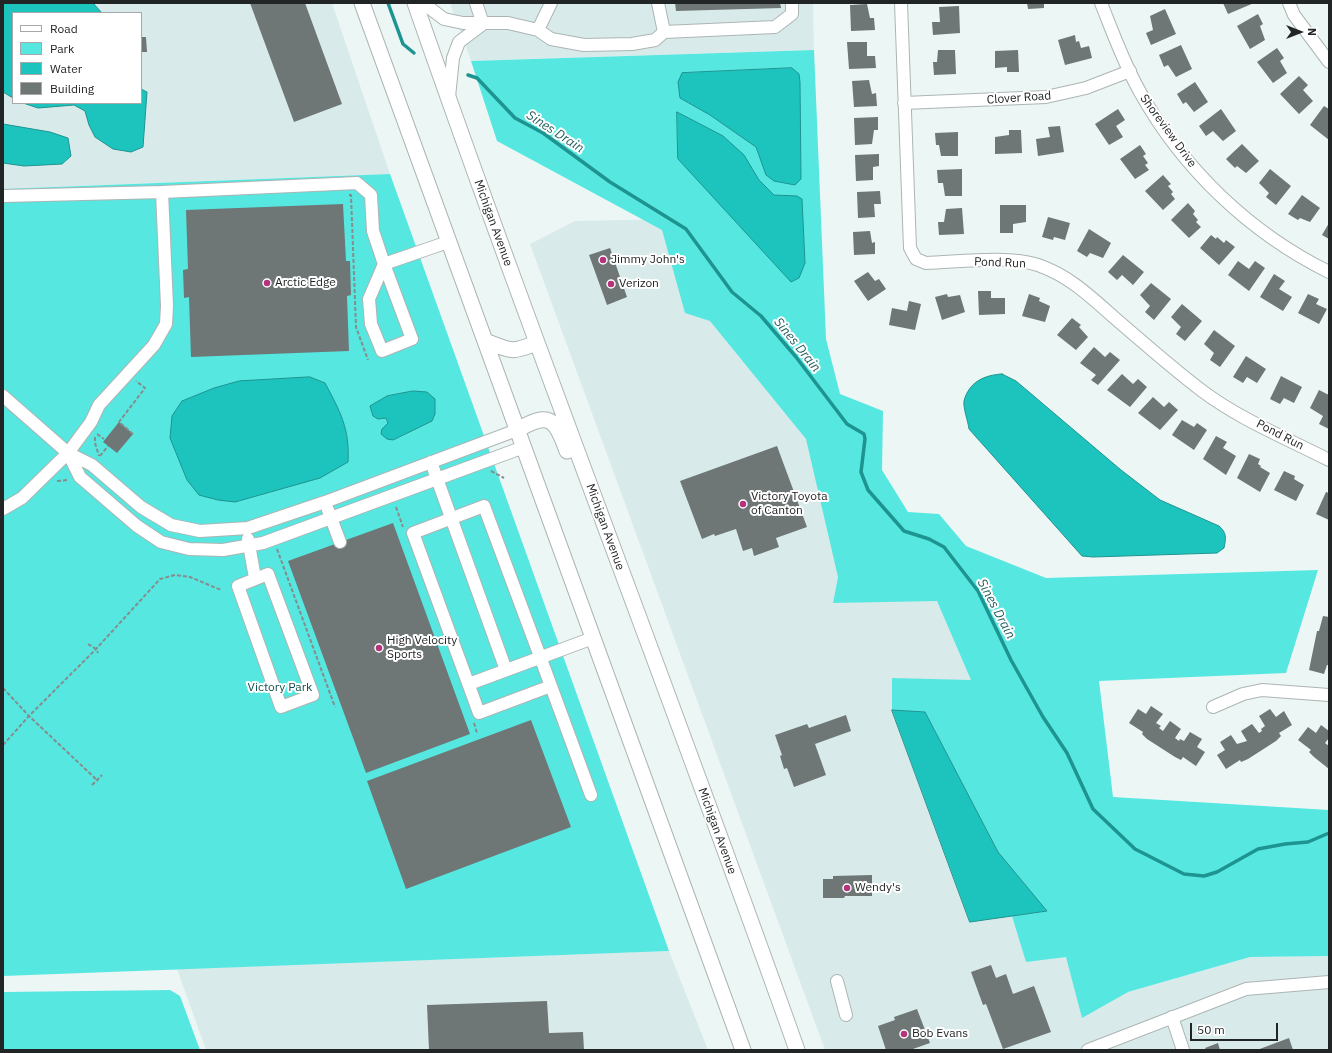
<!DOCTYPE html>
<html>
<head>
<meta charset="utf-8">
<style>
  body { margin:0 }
  #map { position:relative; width:1332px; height:1053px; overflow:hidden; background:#ecf6f5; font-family:"IBM Plex Sans",sans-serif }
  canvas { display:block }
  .frame { position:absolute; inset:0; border:4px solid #222525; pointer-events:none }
  .legend { position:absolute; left:12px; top:12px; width:130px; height:92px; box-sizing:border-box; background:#fff; border:1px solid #a7a8a8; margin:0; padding:5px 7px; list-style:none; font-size:12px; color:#222525 }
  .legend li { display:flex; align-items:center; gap:8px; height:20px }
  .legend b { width:20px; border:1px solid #a7a8a8 }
  .north { position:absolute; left:1280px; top:12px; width:40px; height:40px; -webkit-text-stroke:3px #fff; paint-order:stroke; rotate:90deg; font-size:11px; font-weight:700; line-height:16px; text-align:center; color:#222525 }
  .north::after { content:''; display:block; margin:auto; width:14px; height:18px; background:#222525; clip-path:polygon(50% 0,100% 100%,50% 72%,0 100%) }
  .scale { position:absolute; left:1190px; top:1023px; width:88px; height:18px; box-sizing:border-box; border:2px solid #222525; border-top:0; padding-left:5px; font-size:12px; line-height:14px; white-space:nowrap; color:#222525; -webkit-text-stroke:3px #fff; paint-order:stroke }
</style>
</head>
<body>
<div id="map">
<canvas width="1332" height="1053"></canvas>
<div class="frame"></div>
<ul class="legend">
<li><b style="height:5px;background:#fff"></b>Road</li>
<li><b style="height:11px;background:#57e7e1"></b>Park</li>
<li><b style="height:11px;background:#1dc4be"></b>Water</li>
<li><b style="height:11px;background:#6e7676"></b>Building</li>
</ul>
<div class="north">N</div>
<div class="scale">50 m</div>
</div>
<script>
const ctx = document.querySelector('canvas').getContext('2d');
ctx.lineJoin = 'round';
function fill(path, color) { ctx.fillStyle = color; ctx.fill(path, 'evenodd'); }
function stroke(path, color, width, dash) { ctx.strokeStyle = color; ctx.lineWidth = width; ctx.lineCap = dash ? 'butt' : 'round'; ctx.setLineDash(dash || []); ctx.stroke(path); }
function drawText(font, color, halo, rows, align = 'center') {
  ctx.font = font + ' "IBM Plex Sans",sans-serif'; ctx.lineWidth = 4; ctx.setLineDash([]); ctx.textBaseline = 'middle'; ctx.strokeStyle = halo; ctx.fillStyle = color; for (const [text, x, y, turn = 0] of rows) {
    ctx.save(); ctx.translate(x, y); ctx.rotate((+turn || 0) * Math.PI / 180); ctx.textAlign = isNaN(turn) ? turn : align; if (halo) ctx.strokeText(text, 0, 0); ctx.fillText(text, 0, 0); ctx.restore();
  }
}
fill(new Path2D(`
  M3 3H332L390 174 3 189ZM13 13H141V103H13Z
  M450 3H813L814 50 471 61Z
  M672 219 945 576 1128 992 1250 957 1329 956V1050H825L530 244 575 221Z
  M669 951 708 1050H206L177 969Z`), '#d8ebea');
fill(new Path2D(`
  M814 50 826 339 840 394 883 411 882 470 908 512 939 514 966 546 1046 578 1318 570 1286 673 1099 681 1113 797 1329 810V956L1250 957 1128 992 1082 1018 1066 957 1026 962 1012 916 1047 911 998 852 925 712 892 710V678L971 680 937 601 833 603 838 577 806 439 710 321 685 313 662 230 497 141 471 61Z
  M390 174 669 951 3 976V189Z
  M170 990 180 996 200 1050H3V992Z`), '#57e7e1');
const water = new Path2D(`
  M3 3H93L102 13H13V98L3 92Z
  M792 68 799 74 800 82 801 179 795 185 774 181 766 175 756 147 710 115 680 98 678 82 682 73Z
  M141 89 147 92 143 147 131 152 113 149 95 137 89 125 85 111 74 105 38 108 23 103H141Z
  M677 112 723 136 744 155 759 180 774 195 797 196 802 199 805 263 799 278 791 282 678 159Z
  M3 124 50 132 68 138 71 156 62 164 24 166 3 163Z
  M1002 374 1016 381 1121 470 1160 500 1219 526C1227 533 1226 538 1224 548L1217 553 1093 557 1082 556 969 429C968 421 963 408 964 401 969 382 984 375 1002 374Z
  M310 377 325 383C340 411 350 429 348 462L320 478 235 502 218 500 199 495 187 480 170 438 172 416 182 401 214 388 239 381Z
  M413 391 427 392 435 399V414L432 421 393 440 387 439 381 434 382 429 388 423 386 418 378 419 373 416 370 406 387 396Z
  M892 710 925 712 998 852 1047 911 970 922Z`);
fill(water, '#1dc4be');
stroke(water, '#1e9490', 1);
stroke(new Path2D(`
  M388 3 403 44 414 53
  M468 75 477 78 515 118 543 133 610 182 686 229 732 292 761 316 796 357 847 424 864 434 865 439 861 472 868 490 904 531 929 539 944 547 978 591 1011 660 1043 717 1067 753 1093 809 1135 849 1184 874 1204 876 1217 872 1258 849 1285 844 1308 842 1329 833`), '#1e9490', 3.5);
fill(new Path2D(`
  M250 3H305L342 104 294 122Z
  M675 3H780L781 8 676 11Z
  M1027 3H1044V8L1028 9Z
  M1223 3H1254L1228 14Z
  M867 4 870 18H874L875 30 851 31 850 5Z
  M959 6 960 33 933 35 932 22H940L939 7Z
  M1165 9 1176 34 1151 45 1146 33 1153 30 1150 16Z
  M1258 14 1263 24 1260 26 1265 40 1250 49 1237 26Z
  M1075 35 1076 42 1079 41 1081 48 1089 46 1092 58 1065 65 1058 40Z
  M141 37H146L147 52H141Z
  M847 42H867V56H875L876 68 849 69Z
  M1181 45 1192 69 1176 77 1168 65 1164 67 1159 55Z
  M1277 48 1284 58 1280 61 1287 73 1273 83 1257 62Z
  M938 50H955L956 74 934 75 933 62H937Z
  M1018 50 1019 72H1007V67L995 68V51Z
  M1299 76 1308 85 1303 90 1313 101 1299 114 1280 94Z
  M869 80 872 94 876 93 877 106 854 107 852 81Z
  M1195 82 1208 102 1194 112 1186 102 1183 104 1177 94Z
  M1324 106 1329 109V140L1310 125Z
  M1118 109 1125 120 1116 126 1123 137 1109 145 1095 124Z
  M1221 109 1236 131 1223 141 1213 131 1206 136 1199 126Z
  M878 117V130H874L872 144 855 145 854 118Z
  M1060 126 1064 152 1038 156 1036 139 1050 137 1048 127Z
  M1009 130H1021L1022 153 995 154V137L1009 135Z
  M958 132V156H941L939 145H936L935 133Z
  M1242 144 1259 161 1246 173 1237 166 1235 168 1226 159Z
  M1140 145 1146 154 1143 156 1148 163 1145 165 1149 170 1135 179 1120 159Z
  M879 154V166L873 167V180L856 181 855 155Z
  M962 169V196H945L943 183H938L937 170Z
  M1270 169 1291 186 1276 205 1266 197 1269 193 1259 183Z
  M1163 175 1171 184 1168 186 1173 192 1171 194 1175 199 1163 210 1145 191Z
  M880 191 881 204H874L875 217 858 218 857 192Z
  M1302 195 1320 208 1310 222 1300 218 1298 220 1288 214Z
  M1188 203 1195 211 1193 214 1198 220 1196 222 1201 227 1189 238 1171 220Z
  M343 204 346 261H350L351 295 347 296 349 351 191 357 189 297 184 298 183 270 188 269 186 210Z
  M1000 205H1026V222L1013 224V233H1000Z
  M962 208 964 234 939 235 938 222H944L946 209Z
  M1048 217 1070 223 1065 240 1054 237 1053 240 1042 237Z
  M1329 223V239L1322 235Z
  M1089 229 1111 243 1103 258 1090 253 1087 257 1077 251Z
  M870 231 872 243 875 242V254L854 255 853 232Z
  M1211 235 1216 239 1217 237 1224 243 1226 240 1235 247 1219 265 1200 248Z
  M610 248 627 297 607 305 589 255Z
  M1123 255 1144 272 1133 285 1122 275 1117 280 1108 272Z
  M1238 261 1249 269 1255 261 1265 268 1249 291 1228 275Z
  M868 272 875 281 879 279 886 289 868 301 854 281Z
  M1274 274 1285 281 1279 289 1292 297 1283 311 1260 297Z
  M1151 283 1171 299 1154 320 1145 312 1150 306 1140 295Z
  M978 291H991V298H1005V314L979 315Z
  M947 294 948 297 960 295 965 312 942 320 935 297Z
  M1029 294 1040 298 1039 301 1050 306 1045 322 1022 316Z
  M1308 294 1319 299 1316 304 1327 309 1319 324 1298 313Z
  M909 301 921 304 915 330 889 325 892 308 907 311Z
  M1182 304 1202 321 1185 341 1176 334 1181 327 1171 317Z
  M1072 318 1081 325 1079 327 1088 337 1076 350 1057 335Z
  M1214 330 1235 346 1220 367 1210 360 1214 353 1204 344Z
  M1094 347 1105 357 1110 352 1120 360 1098 385 1091 380 1096 375 1080 363Z
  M1246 356 1266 369 1257 383 1247 377 1243 383 1233 377Z
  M1122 374 1133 384 1138 379 1147 387 1130 407 1107 390Z
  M1281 376 1302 387 1294 403 1284 398 1280 404 1270 399Z
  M1319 390 1329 395V429L1319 424 1323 416 1310 408Z
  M1153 397 1164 407 1169 402 1178 410 1160 430 1138 413Z
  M1182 420 1194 427 1197 423 1207 430 1194 450 1172 435Z
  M119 422 133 434 117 453 103 442Z
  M1216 436 1227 442 1223 448 1236 456 1226 475 1203 459Z
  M777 446 807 527 776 538 779 547 754 556 752 548 743 551 736 529 715 536 714 534 702 539 680 481Z
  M1249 454 1260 459 1258 464 1261 466 1260 467 1270 473 1260 492 1237 478Z
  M1284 471 1295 476 1294 479 1304 485 1296 501 1274 490Z
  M1326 492 1329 493V520L1316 514Z
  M393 523 470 734 366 773 288 561Z
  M1323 616 1329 617V665H1327L1324 674 1309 670 1317 631H1319Z
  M1151 706 1163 714 1156 723 1161 726 1159 728 1163 731 1170 721 1181 729 1175 738 1179 741 1180 739 1184 741 1190 732 1202 739 1197 747 1205 752 1196 766 1183 757 1181 760 1175 757 1147 739 1142 734 1143 732 1129 723 1138 709 1146 714Z
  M1270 709 1276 717 1284 711 1292 725 1279 733 1281 736 1276 741 1248 759 1241 762 1240 760 1226 769 1217 755 1225 750 1220 742 1231 735 1237 744 1247 741 1241 731 1252 724 1259 733 1262 731 1261 729 1265 726 1259 716Z
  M846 715 851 731 815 744 826 775 794 787 787 768 784 769 780 756 782 755 775 735 807 724 809 728Z
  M531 720 571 827 406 889 367 781Z
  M1321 725 1329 731V738L1325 743 1329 746V769L1314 757 1309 752 1311 750 1298 740 1308 727 1316 733Z
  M872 875V896H845L844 898H823V879H833V876Z
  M991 965 996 978 1006 974 1013 994 1034 986 1051 1032 1003 1049 986 1004 983 1005 971 972Z
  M547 1001 549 1033 583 1032 584 1050H429L427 1005Z
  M917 1009 930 1043 910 1050H886L878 1026 895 1020 894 1017Z
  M1289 1038 1293 1050H1257Z
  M1218 1043 1220 1050H1206L1205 1048Z`), '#6e7676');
const minor = new Path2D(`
  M423 3 444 19 463 23H508L538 30 551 39 584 45 632 44 655 40 664 32 775 27 792 14V3
  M476 3 483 24
  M658 3 664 32
  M901 3 910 248 916 259 926 263C959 262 1008 255 1038 265 1070 276 1092 298 1117 320 1145 344 1172 368 1201 390 1239 419 1286 438 1329 460
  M1101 3C1113 33 1124 64 1140 92 1183 169 1250 233 1329 272
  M1289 3 1294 15 1329 62
  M538 30 551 3
  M449 97 453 58 459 42 483 24
  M904 103 1046 97 1086 88 1130 71
  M162 192 357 183 371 195 373 231 384 264 448 242
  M3 196 162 192 167 306 166 324 154 345 99 405 91 422 68 453 22 498 3 509
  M384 264 412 339 382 351 371 324 369 299Z
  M3 396 68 453 92 465 141 507 171 525 200 531 248 528 325 502 517 430
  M68 453 80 477 137 526 161 542 189 549 223 550 263 543 524 447
  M431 462 506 670
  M484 506 551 686 479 713 413 533Z
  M328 510 340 542
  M248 539 255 578
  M268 574 313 695 281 707 238 586Z
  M469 684 593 638
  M551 686 591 795
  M1213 707 1243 694 1262 690 1329 695
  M837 981 846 1015
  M1172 1017 1183 1050
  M1088 1050 1246 989 1329 982`);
const major = new Path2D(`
  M362 3 743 1050
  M415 3C537 354 673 700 797 1050
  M485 341C510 350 510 354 536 343
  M517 430C549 412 555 417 567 451`);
stroke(minor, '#acb5b4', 14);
stroke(major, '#acb5b4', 17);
stroke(new Path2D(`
  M349 195H351L356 327 368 360
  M97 434 104 439
  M133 434 119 422 145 388 136 381
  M95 437V443L99 456
  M100 456 108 446
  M491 471 504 478
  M57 481 68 480
  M396 507 403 527
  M277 549 335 707
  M88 644 96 649 98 653
  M3 688 29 716 98 781
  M474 723 477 733
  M3 745 29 716 96 649 160 579 175 575 190 577 221 590
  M92 785 102 775`), '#868d8c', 2, [4, 2]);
stroke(minor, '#fff', 12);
stroke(major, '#fff', 15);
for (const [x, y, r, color] of [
  [603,260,4,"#b5337c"],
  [267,283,4,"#b5337c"],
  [611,284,4,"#b5337c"],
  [743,504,4,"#b5337c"],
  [379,648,4,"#b5337c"],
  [847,888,4,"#b5337c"],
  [904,1034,4,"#b5337c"]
]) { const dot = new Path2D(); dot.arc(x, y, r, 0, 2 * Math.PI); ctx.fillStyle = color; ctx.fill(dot); stroke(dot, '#fff', 1.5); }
drawText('12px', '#222525', '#fff', [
  ["Clover Road",1019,98,-4],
  ["Shoreview Drive",1168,131,54],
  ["Michigan Avenue",493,223,70],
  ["Pond Run",1000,263,2],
  ["Pond Run",1280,435,27],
  ["Michigan Avenue",605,527,70],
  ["Michigan Avenue",717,831,70]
]);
drawText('12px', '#222525', '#fff', [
  ["Jimmy John's",611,260],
  ["Arctic Edge",275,283],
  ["Verizon",619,284],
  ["Victory Toyota",751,497],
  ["of Canton",751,511],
  ["High Velocity",387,641],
  ["Sports",387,655],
  ["Wendy's",855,888],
  ["Bob Evans",912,1034]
], 'left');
drawText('12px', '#11514f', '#fff', [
  ["Victory Park",280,688]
]);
drawText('italic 13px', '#24605e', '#fff', [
  ["Sines Drain",555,132,33],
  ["Sines Drain",797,345,51],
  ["Sines Drain",996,609,62]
]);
</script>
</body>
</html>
